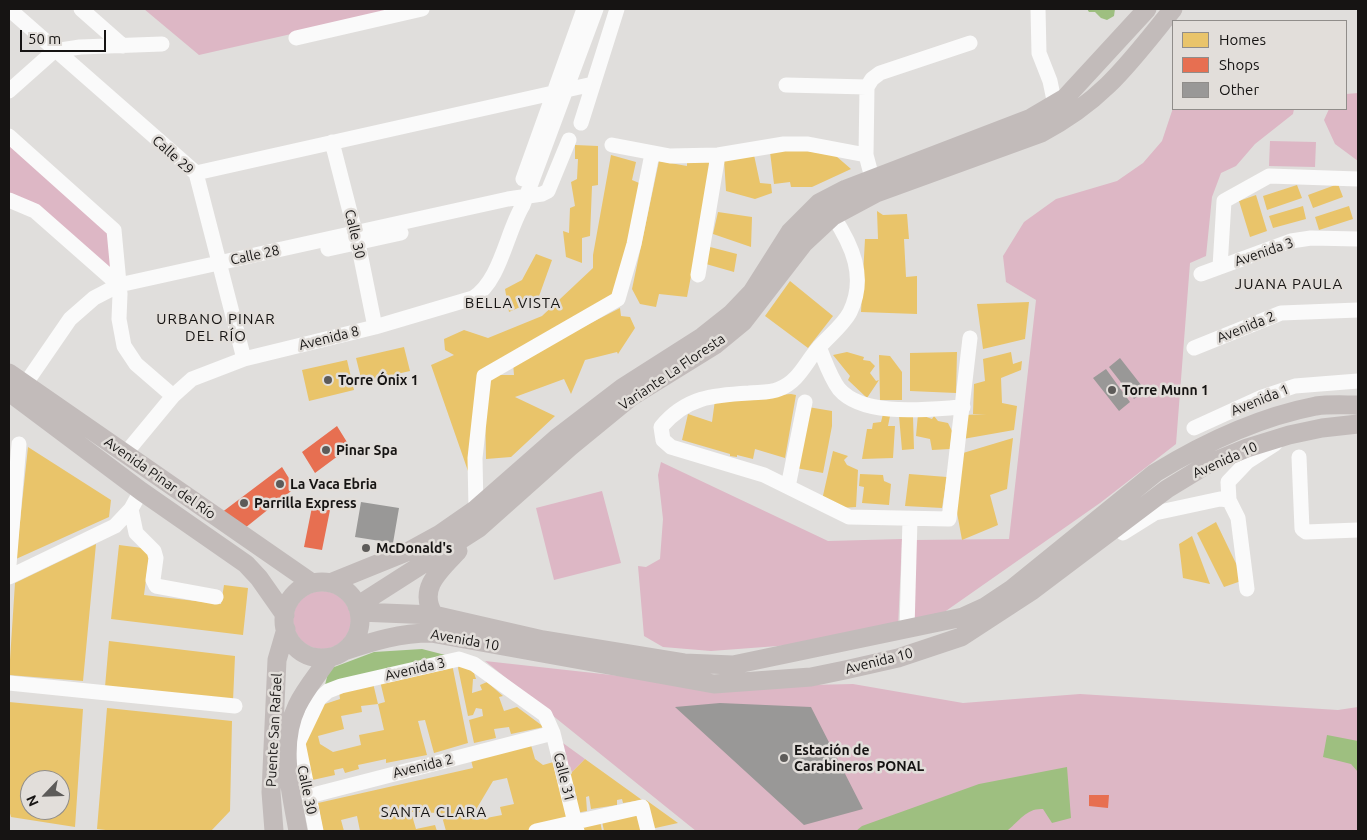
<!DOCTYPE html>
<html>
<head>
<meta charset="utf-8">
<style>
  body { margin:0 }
  #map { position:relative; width:1367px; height:840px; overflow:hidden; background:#e0dedc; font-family:Ubuntu,sans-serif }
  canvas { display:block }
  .frame { position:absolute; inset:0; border:10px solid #161413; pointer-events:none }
  .legend { position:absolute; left:1172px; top:20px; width:175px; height:90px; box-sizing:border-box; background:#e2deda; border:1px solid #908d8a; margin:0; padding:6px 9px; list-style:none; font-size:15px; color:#161413 }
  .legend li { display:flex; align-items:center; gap:10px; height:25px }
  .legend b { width:25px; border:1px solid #908d8a }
  .north { position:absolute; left:20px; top:770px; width:50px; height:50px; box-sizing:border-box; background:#e2deda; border:1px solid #908d8a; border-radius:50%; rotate:246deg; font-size:14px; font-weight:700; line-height:20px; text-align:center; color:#161413 }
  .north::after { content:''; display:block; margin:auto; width:18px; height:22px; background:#5d5b59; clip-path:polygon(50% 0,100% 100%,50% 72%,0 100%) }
  .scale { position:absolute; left:20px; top:30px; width:86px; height:22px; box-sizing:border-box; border:2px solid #161413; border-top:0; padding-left:6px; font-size:15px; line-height:18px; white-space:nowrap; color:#161413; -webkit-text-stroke:4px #e2deda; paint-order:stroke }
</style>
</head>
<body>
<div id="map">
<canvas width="1367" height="840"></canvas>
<div class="frame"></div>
<ul class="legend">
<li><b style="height:14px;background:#e9c46a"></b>Homes</li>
<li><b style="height:14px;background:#e76f51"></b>Shops</li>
<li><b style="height:14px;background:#999897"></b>Other</li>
</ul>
<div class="north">N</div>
<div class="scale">50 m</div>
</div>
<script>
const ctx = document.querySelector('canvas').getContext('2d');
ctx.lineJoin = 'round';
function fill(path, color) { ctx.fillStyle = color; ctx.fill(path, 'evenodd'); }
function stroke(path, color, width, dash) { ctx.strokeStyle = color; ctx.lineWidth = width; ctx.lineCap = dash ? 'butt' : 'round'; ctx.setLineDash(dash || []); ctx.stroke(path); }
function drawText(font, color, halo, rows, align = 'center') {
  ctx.font = font + ' Ubuntu,sans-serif'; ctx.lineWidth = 5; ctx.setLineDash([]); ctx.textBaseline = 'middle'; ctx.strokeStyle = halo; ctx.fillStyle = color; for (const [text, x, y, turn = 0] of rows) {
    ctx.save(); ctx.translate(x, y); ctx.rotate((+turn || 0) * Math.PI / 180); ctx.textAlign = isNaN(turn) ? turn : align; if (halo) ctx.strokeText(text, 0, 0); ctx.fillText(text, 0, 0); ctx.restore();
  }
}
fill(new Path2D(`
  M144 9H401L199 55Z
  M1358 93V161L1335 144 1324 120 1329 109H1346V94Z
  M1173 108 1294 109 1293 114 1255 144 1236 166 1221 173 1212 197 1206 256 1190 263 1176 444 1100 503 943 613 912 622 914 540 1009 539 1036 300 1006 282 1003 256 1024 222 1056 199 1117 181 1143 163 1162 141Z
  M1270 141 1316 142 1315 167 1269 166Z
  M9 142 111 232 114 278 9 196Z
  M661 462 828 541 902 539 898 628 831 642 711 651 663 647 644 636 638 566 646 567 660 559 663 519 658 475Z
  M602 491 621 563 554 580 536 508Z
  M293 620a29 29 0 1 1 58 0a29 29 0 1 1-58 0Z
  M485 661 720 687 853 684 963 703 1080 694 1338 710 1358 707V831H696Z
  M556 738 585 759 570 774Z`), '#ddb7c5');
fill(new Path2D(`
  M1087 9H1115L1114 16 1107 20 1101 18 1095 12H1089Z
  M422 649 453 657 325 685 329 669 374 652Z
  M1327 735 1358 741V772L1351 764 1323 757Z
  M1067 767 1071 818 1052 823 1043 809C1027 808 1020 820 1008 830L856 831 862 826 979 784Z`), '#9ebf80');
fill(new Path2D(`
  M575 145 598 146V185L592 186 590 236 582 238V263L566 257 563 231 569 233 570 208 575 206 571 182 577 179 578 159H575Z
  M790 148 836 156 851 169 812 187H791L790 182 774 184 770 152Z
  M611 155 636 162 632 180 644 185 614 297 478 376 468 471 431 365 454 355 445 350 444 339 464 330 488 338 542 316 593 268V255Z
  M754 155 760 183 771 184 772 193 755 199 726 191 724 159Z
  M659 161 687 166V161H713L687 297 659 294 656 307 640 304 632 289Z
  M1338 184 1343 197 1313 208 1308 195Z
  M1297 185 1302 198 1267 210 1263 196Z
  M1256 195 1267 231 1250 237 1239 201Z
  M1303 206 1306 219 1273 228 1269 216Z
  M1349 206 1353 219 1319 230 1315 217Z
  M877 211 883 215 907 214 909 239H904L906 277 917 276V314L861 312 865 239H878Z
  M718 212 752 217 751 247 713 234Z
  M710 247 737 254 734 272 706 264Z
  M536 254 552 260 538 299 509 312 505 289 522 280Z
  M790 281 833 316 808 348 765 316Z
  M1029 302 1025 339 983 349 977 304Z
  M620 308 621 316 630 317 635 328 618 354 617 352 585 360 571 394 564 379 515 397 555 416 511 457 486 459 485 399 488 375H514L513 363Z
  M404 347 410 371 362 382 356 358Z
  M847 352 864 357 863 360 870 361 875 366 870 373 876 381 879 380 867 398 848 380 850 376 833 355Z
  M957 352 956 393 910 391V353Z
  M1011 352 1013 364 1022 361 1021 370 1001 378 1002 403 1017 406 1014 430 963 439 965 415 986 414H973L974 384 985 381 983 359Z
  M879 355 890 356 902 372V400H880Z
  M347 360 354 390 309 401 302 370Z
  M791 394 796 395 785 458 755 449 753 459 737 455V457L730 456V454L682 440 688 414 712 422 715 400Z
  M808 407 832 411V426L823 473 796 468Z
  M883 414 890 416 888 426H895L893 458 862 459 867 429H872L873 423 881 422Z
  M918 414 932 419 934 416 938 421 948 423 952 431 950 449 932 450 930 439 916 436Z
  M899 416 913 417 914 449 902 450Z
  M1013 438 1007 489 990 495 998 525 962 540 956 507 963 453Z
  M28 447 111 500 109 517 16 559Z
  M833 451 848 456 844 460 847 465 858 470 856 507 840 508 822 500Z
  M860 474 883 475 884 481 891 484 889 505 862 503 864 487 859 486Z
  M909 474 947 477 942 508 905 506Z
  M1216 522 1244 580 1224 587 1197 533Z
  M1192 536 1210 584 1183 578 1179 544Z
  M96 544 83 681 9 675 15 583Z
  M119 545 150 549 144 595 221 604 224 585 248 588 243 635 111 619Z
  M109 641 235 656 233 701 105 687Z
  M460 662 474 673 476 679H473L472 693 482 690 480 685 487 682 503 696 499 697 504 711 517 707 544 727 511 734 509 727 494 729 496 738 474 743 469 720 483 716 482 709 476 708 473 715 468 716 458 668Z
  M452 664 468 743 434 753 425 720 418 721 427 755 386 763V759L358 765 359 769 345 773 343 768 334 770 335 775 308 781 300 746 319 706 340 699 339 691 373 683 378 704 361 706 362 712 341 716 344 729 318 736 320 744 333 752 361 745 359 735 384 730 378 704 385 702 380 681Z
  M9 702 83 709 75 827 11 817 9 810ZM30 780H60V810H30Z
  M107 708 232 721 230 811 211 831H114L97 829Z
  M531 745 535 759 543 765 557 761 570 821 524 831H446L441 813 411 812 416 829 435 825 437 831H360L357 816 341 820 344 831H323L318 803 473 768 471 760ZM507 778 514 804 500 807 502 815 476 820 474 813 493 781Z
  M585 759 642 800 623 803 622 799 617 800V805L591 809 589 796 586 797 587 811 576 813 570 774Z
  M646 800 678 823 651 829Z
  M638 811 642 831H604L602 821Z
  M600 821 602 831H584L582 826Z`), '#e9c46a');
fill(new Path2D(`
  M337 426 350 447 315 473 302 452Z
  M282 467 295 488 245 528 221 513Z
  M312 507 330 510 322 550 304 547Z
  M1089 795H1109L1108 808 1089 806Z`), '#e76f51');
fill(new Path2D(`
  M1120 358 1145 390 1134 399 1109 367Z
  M1106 369 1130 402 1119 411 1093 378Z
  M361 502 399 508 393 543 355 537Z
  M720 703 811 707 863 809 804 825 675 707Z`), '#999897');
stroke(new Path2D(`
  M9 9 196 173 244 359
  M81 9 123 46
  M1038 9 1039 53 1050 81 1055 105
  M296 38 422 9
  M786 85 867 87
  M9 91 54 51 80 47 162 44
  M581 123 617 9
  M9 136 114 230 120 294 119 319 124 346 136 364 173 396
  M332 142 358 243 375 327
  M612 145 670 156 718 155 784 144H808L866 155
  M196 173 593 84
  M523 179 584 9
  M875 189 866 155 867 87 872 79 880 73 970 43
  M9 200 35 211 119 285
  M833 216C852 245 867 277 850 312 843 326 825 339 815 352 804 366 797 382 779 389 771 393 759 392 749 393 713 395 686 397 661 427L663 440 671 447 764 475 849 517 949 519 970 338
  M328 249 401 233
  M1220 267 1224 201 1269 176 1358 179
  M1201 274 1291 241 1311 238 1358 239
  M698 275 718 155
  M819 347C825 361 830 377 839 389 864 418 929 409 963 407
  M1194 348 1281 313 1358 310
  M26 383 70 319 94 298 119 285 508 199 542 194 548 191 569 140
  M1194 428 1262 397 1295 386 1358 381
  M125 454 173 396 192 379 244 359 375 327 473 298C501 280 506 233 523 205L596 9
  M1299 457 1302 529 1306 532 1358 530
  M788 487 805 402
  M131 509 136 533 154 551 156 558 153 580 156 586 216 597
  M476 509 475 458 484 376 618 299 634 244 652 154
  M1123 533 1155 513 1220 499 1229 500
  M9 565 19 444
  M9 577 115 526 131 509 141 491
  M1247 589 1238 518 1229 500 1228 482 1247 462 1275 444
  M907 629 910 519
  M9 683 235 706
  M302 800 309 796 553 733
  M316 831 298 743 319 699 328 691 341 686 459 659 474 664 545 715 553 733 577 831
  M536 831 642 807 648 831`), '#fafafa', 15);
stroke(new Path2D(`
  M9 373 312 583
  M9 392 141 491 246 564 259 578 285 615
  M284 620a38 38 0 1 1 76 0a38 38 0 1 1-76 0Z
  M330 583 409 551 440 534 476 509 558 437 622 388 702 337 731 314 752 292 790 232 819 203 846 189 1031 118 1065 98 1147 9
  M357 606 479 528 570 447 631 397 715 345 743 322 804 243 833 216 876 193 1041 133C1104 100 1130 62 1173 9
  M359 612 434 615 543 640 684 663 733 665 963 617 985 607 1012 589 1155 473C1204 443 1259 417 1316 406 1329 404 1344 405 1358 405
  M434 615C417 589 440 570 458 551
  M344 651C374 641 400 633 431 633L714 684 811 677 845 670 898 658 961 637 1033 590 1167 489 1208 464 1247 448 1289 435 1322 428 1358 424
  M274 831 271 792 277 660 286 629
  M298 831C291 790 278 746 297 706 305 689 319 673 329 658`), '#c2bbba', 19);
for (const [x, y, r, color] of [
  [328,380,5,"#5d5b59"],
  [1112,390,5,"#5d5b59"],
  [326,450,5,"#5d5b59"],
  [280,484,5,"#5d5b59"],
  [244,503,5,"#5d5b59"],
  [366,548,5,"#5d5b59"],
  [784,758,5,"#5d5b59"]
]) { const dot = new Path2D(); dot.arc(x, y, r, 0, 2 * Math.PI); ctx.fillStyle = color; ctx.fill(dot); stroke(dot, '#e2deda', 2); }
drawText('14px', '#161413', '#e2deda', [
  ["Calle 29",173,155,42],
  ["Calle 30",355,234,77],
  ["Avenida 3",1264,252,-19],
  ["Calle 28",255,255,-12],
  ["Avenida 2",1246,327,-22],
  ["Avenida 8",329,338,-14],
  ["Variante La Floresta",672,372,-34],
  ["Avenida 1",1260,400,-22],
  ["Avenida 10",1225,460,-24],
  ["Avenida Pinar del Río",160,478,35],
  ["Avenida 10",465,640,10],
  ["Avenida 10",879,661,-14],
  ["Avenida 3",415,669,-13],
  ["Puente San Rafael",274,730,-87],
  ["Avenida 2",423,766,-14],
  ["Calle 31",564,777,76],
  ["Calle 30",307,790,78]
]);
drawText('bold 14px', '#161413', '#e2deda', [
  ["Torre Ónix 1",338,380],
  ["Torre Munn 1",1122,390],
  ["Pinar Spa",336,450],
  ["La Vaca Ebria",290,484],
  ["Parrilla Express",254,503],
  ["McDonald's",376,548],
  ["Estación de",794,750],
  ["Carabineros PONAL",794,766]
], 'left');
ctx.letterSpacing = '1px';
drawText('15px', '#161413', '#e2deda', [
  ["JUANA PAULA",1289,284],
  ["BELLA VISTA",513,303],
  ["URBANO PINAR",216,319],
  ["DEL RÍO",216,336],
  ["SANTA CLARA",434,812]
]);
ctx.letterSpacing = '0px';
</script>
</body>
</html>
